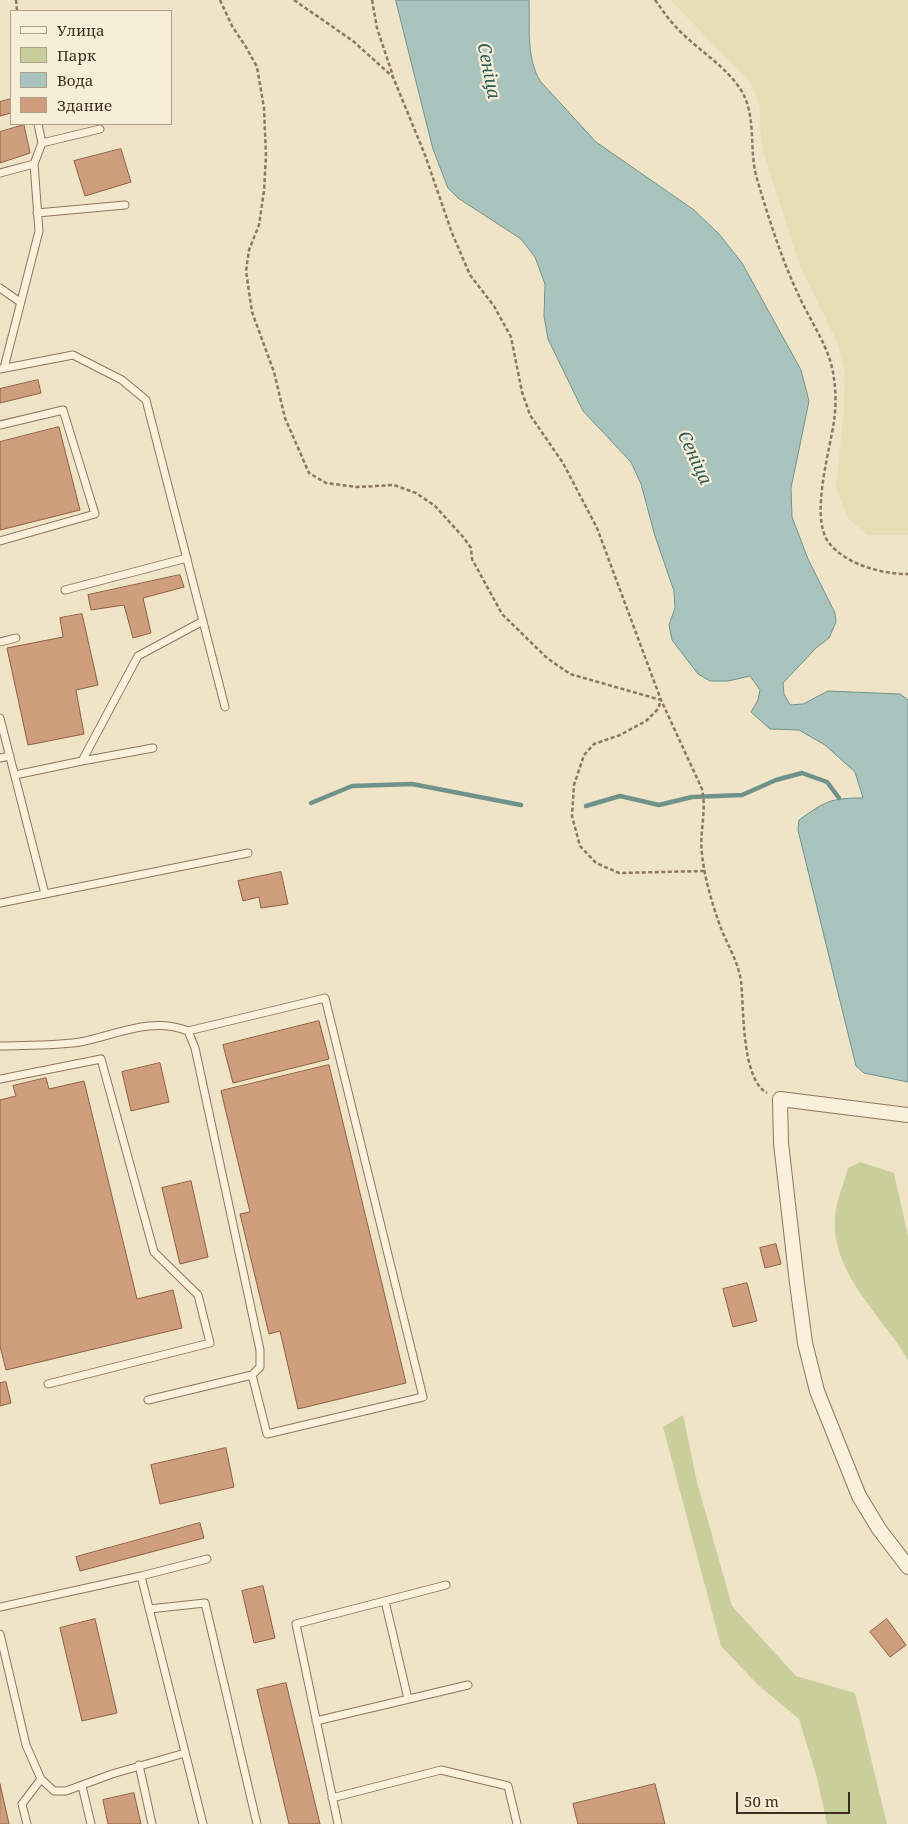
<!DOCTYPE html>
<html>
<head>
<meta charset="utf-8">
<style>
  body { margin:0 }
  #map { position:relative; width:908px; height:1824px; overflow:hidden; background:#f0e4c8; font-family:"Noto Serif",serif }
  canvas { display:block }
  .legend { position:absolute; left:10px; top:10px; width:162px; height:115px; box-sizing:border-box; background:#f7eed8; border:1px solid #ada18e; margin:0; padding:6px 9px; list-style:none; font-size:15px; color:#3d2e20 }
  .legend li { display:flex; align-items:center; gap:10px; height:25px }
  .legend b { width:25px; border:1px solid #ada18e }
  .scale { position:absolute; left:736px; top:1792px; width:114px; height:22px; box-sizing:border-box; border:2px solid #3d2e20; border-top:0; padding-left:6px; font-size:15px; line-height:18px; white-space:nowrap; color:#3d2e20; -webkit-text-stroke:4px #f7eed8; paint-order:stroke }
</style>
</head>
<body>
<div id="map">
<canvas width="908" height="1824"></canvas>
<ul class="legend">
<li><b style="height:6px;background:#faf1dc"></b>Улица</li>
<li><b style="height:14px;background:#c9cf9b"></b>Парк</li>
<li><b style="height:14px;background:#a9c4bc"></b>Вода</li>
<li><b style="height:14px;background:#cf9f7d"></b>Здание</li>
</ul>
<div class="scale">50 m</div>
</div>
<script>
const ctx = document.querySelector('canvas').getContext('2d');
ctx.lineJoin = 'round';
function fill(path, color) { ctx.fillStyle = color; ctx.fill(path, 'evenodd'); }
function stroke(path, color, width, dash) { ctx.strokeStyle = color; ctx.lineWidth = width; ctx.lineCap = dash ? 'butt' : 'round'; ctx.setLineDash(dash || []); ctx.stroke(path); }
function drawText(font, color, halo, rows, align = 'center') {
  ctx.font = font + ' "Noto Serif",serif'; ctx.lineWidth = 4.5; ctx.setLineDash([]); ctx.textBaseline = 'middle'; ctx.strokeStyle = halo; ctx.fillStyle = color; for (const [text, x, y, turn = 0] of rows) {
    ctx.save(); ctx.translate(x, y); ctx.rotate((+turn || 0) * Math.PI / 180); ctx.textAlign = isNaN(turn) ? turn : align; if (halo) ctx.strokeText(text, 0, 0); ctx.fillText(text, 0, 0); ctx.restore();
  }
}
fill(new Path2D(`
  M670 0H908V535H868L849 520 836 488 844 408 845 373 837 342 800 266 777 195 762 148 759 105 751 83Z`), '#e6deb5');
fill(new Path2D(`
  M860 1162 894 1173 908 1236V1360C882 1315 831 1274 835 1217 836 1201 844 1183 848 1168Z
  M683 1415 697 1482 732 1606 796 1676 855 1693 887 1824H827L817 1778 799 1719 758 1685 721 1646 663 1427Z`), '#c9cf9b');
const water = new Path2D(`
  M396 0H529C530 27 526 57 540 81L596 142 694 210 719 234 742 263 801 370 809 401 791 488 792 517 808 559 835 613 836 622 829 638 816 648 783 683 784 694 790 705 803 704 828 691 900 694 908 700V1082L864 1073 856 1066 798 830 799 820C826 801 830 798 863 798L855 772 825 745 799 730 770 729 751 712 758 700 760 690 750 676 728 681H710L698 674 672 640 669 625 675 608 674 591 655 536 641 484 631 462 583 411 548 339 544 316 545 284 535 257 521 239 458 198 448 188 433 149Z`);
fill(water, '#a9c4bc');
stroke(water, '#6f938a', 1);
stroke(new Path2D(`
  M311 803 352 786 412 784 521 805
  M586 806 620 796 659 805 692 797 742 795 776 780 802 773 827 782 839 798`), '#6f938a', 4.5);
const building = new Path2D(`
  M11 99V113L0 116V102Z
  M24 125 30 153 0 163V132Z
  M121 149 131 182 85 196 74 161Z
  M38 380 41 393 0 403V389Z
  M59 427 80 510 0 530V442Z
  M180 575 184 587 143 598 151 633 133 638 124 605 91 610 88 595Z
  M82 614 98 685 76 690 84 734 28 745 7 648 63 637 60 618Z
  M281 872 288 904 261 908 259 897 243 901 238 881Z
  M319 1021 329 1059 233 1083 223 1045Z
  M160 1063 169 1102 131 1111 122 1072Z
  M329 1065 406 1383 298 1409 280 1331 269 1334 240 1214 250 1212 221 1091Z
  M46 1078 49 1089 84 1081 137 1299 173 1290 182 1328 6 1370 0 1346V1100L16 1096 13 1086Z
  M191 1181 208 1257 180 1264 162 1188Z
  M776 1244 781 1264 765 1268 760 1248Z
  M747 1283 757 1321 733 1327 723 1289Z
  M6 1382 11 1403 0 1406V1383Z
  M226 1448 234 1487 160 1504 151 1465Z
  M200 1523 204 1538 80 1571 76 1557Z
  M263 1586 275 1638 254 1643 242 1591Z
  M95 1619 117 1713 82 1721 60 1628Z
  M887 1619 906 1645 890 1657 870 1632Z
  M286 1683 320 1824H289L257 1690Z
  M0 1784 9 1824H0Z
  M655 1784 665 1824H578L573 1804Z
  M134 1793 141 1824H108L103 1800Z`);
fill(building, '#cf9f7d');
stroke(building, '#8d5f41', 1);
const lane = new Path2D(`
  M42 143 100 129
  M0 173 34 164 42 143 38 124
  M37 213 125 205
  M0 288 20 302
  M4 368 39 231 34 164
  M0 369 73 355 122 380 146 400 225 707
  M0 425 63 410 95 514 0 541
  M65 590 187 558
  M0 642 16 638
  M0 718 45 894
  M0 758 10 756
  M82 761 153 748
  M15 775 82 761 138 656 203 621
  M0 903 248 853
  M188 1031 325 998 423 1397 267 1434 252 1375
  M0 1046C26 1045 54 1046 80 1042 117 1035 151 1016 188 1031L195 1048 260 1350V1367L252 1375 148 1400
  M0 1079 101 1059 154 1252 198 1295 210 1343 48 1384
  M141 1576 207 1559
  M385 1601 408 1699
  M0 1607 141 1576 203 1824
  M149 1609 205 1603 257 1824
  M0 1634 26 1745 41 1779 54 1791H66L112 1774 185 1753
  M316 1721 468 1685
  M139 1765 152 1824
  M82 1786 91 1824
  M332 1798 441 1770 508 1786 517 1824
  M27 1824 22 1804 41 1779
  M338 1824 296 1624 446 1585`);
const street = new Path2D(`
  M908 1115 780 1099 781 1143 797 1283 805 1343 817 1391 859 1496 879 1529 908 1567`);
stroke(lane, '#8d765c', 9);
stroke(street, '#8d765c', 16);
stroke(new Path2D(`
  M16 0 17 11
  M220 0 232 26 246 47 257 67 264 108 266 156 264 191 259 225 249 250 246 271 252 312 274 372 285 418 309 473 326 483 357 487 394 485 416 493 435 506 464 538 471 548 472 559 502 614 547 658 570 674 661 700 658 709 646 721 620 735 594 744 584 755 574 785 572 816 580 846 596 863 619 873 705 871
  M294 0 353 41 393 77 425 155 452 233 470 275 494 306 511 337 522 392 530 415 563 463 597 528 661 700 702 789C707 813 699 832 702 854 704 875 711 900 718 920 725 942 737 957 741 981 744 1006 741 1079 767 1093
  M372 0 377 28 393 76
  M655 0C662 9 668 19 676 27 695 48 722 63 739 87 758 114 748 149 757 179 769 219 781 258 799 296 811 323 831 349 834 379 836 392 836 408 834 421 830 450 811 513 827 540 843 564 881 574 908 574`), '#8d765c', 2.5, [4, 2.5]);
stroke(lane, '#faf1dc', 7);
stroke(street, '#faf1dc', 14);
drawText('italic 18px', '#2f5d5a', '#f7eed8', [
  ["Сеніца",488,71,79],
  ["Сеніца",694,458,65]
]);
</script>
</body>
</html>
